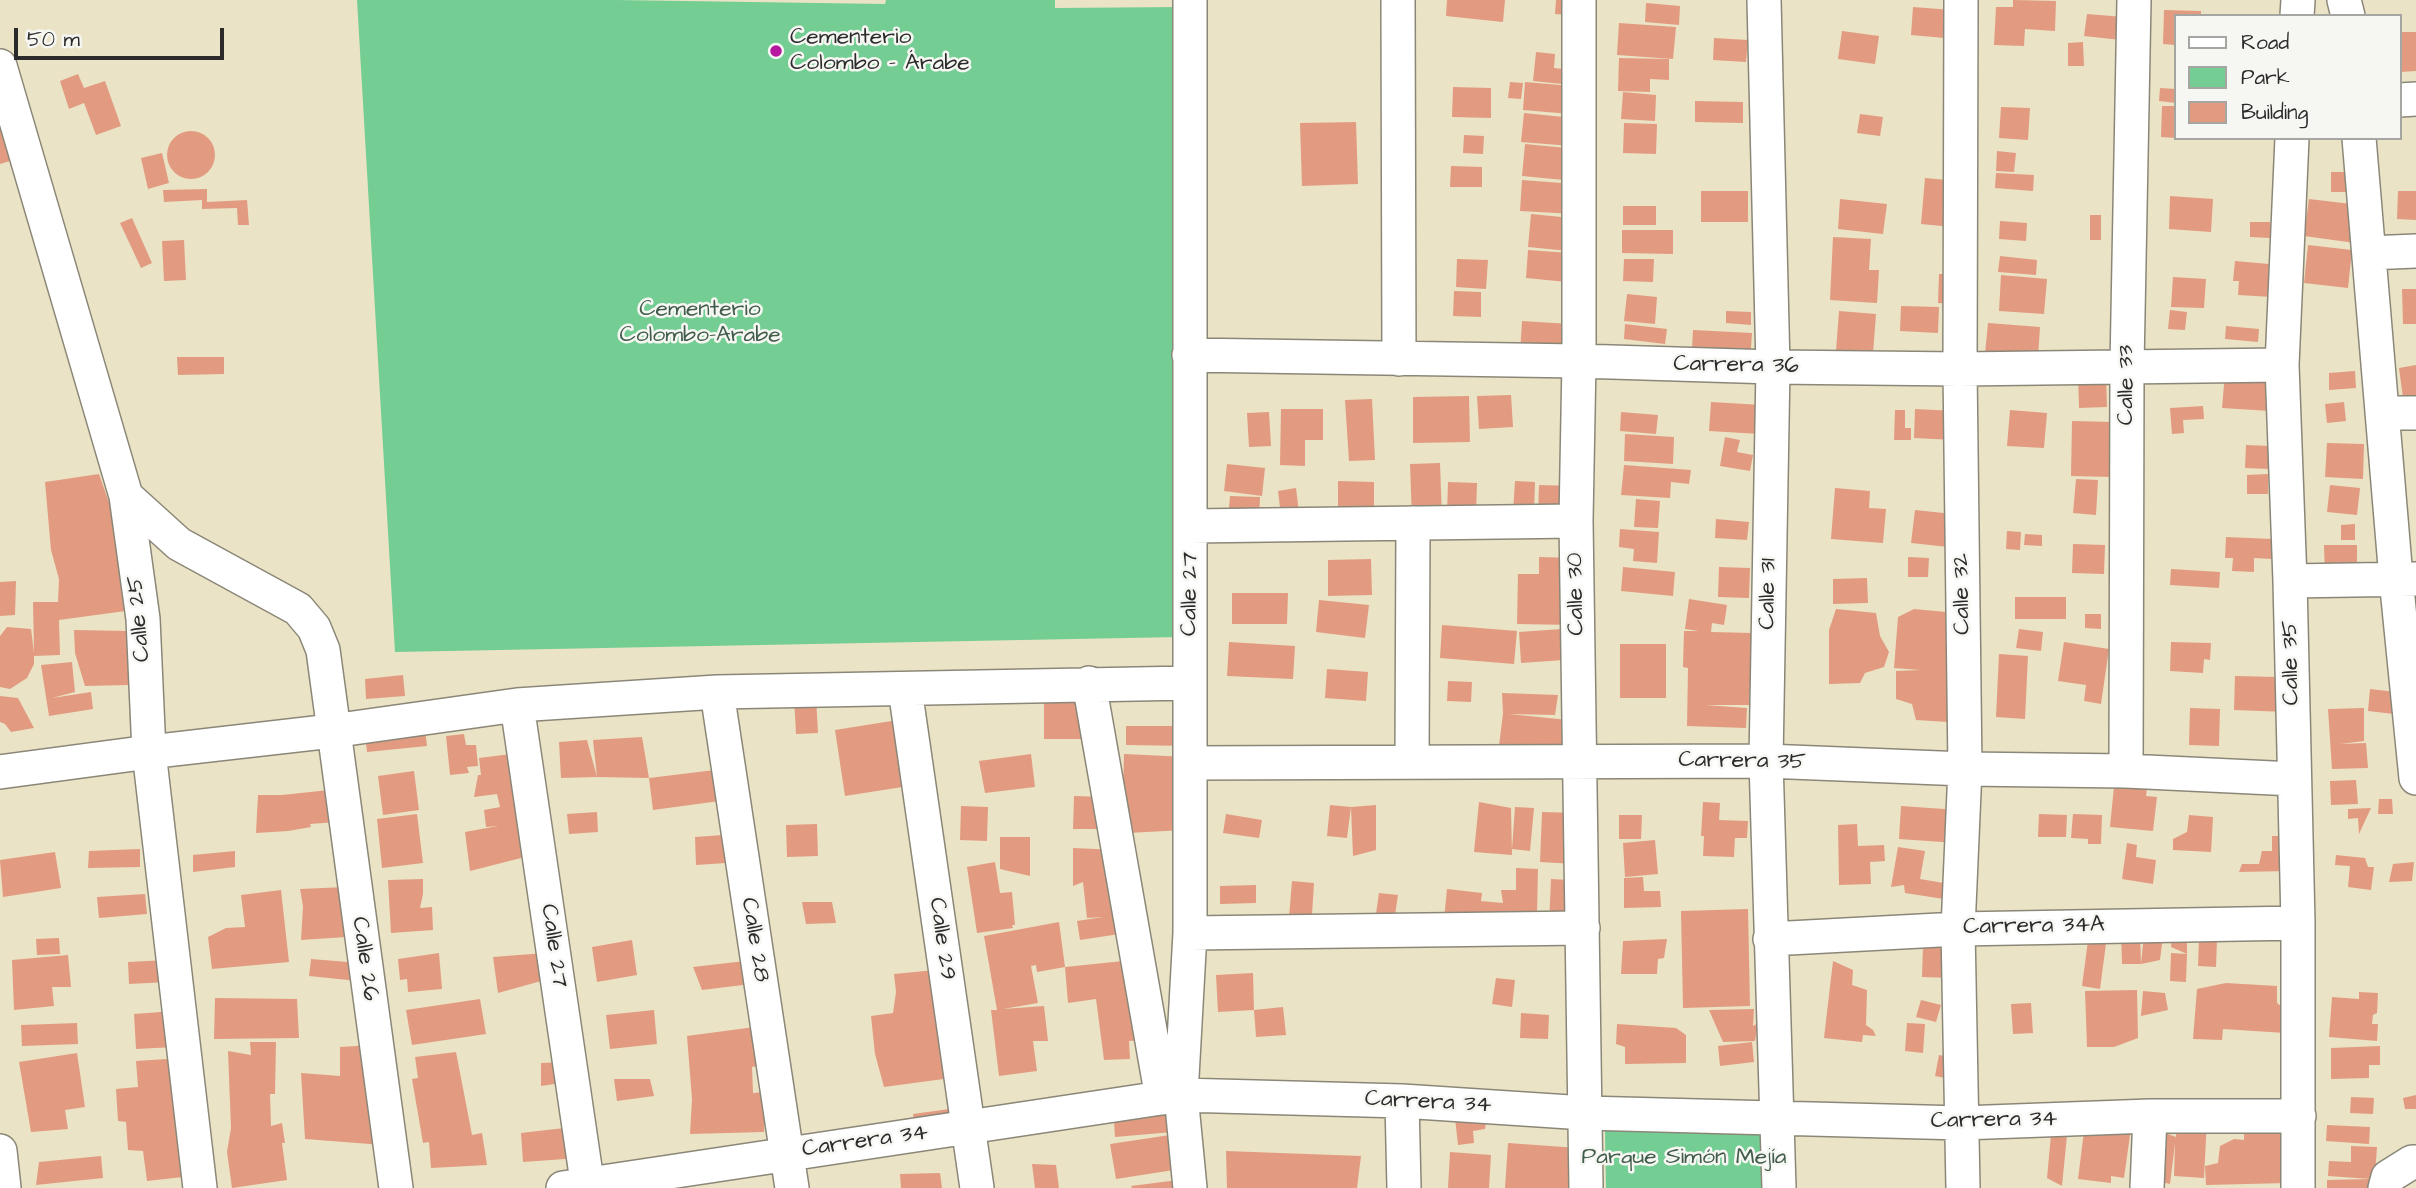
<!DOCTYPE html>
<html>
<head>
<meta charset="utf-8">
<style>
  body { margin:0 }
  #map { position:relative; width:2416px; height:1188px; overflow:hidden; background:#ebe3c5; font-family:"Architects Daughter",sans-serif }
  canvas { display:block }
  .legend { position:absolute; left:2174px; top:14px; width:228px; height:126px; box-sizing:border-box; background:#f6f6f2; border:2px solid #a5a5a2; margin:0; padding:9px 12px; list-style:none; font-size:21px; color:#2b2b2b }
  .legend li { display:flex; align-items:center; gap:14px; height:35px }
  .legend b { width:35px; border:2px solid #a5a5a2 }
  .scale { position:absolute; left:14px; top:28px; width:210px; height:32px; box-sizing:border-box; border:4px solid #2b2b2b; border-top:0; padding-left:9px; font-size:21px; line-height:24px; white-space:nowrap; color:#2b2b2b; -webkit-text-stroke:5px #f6f6f2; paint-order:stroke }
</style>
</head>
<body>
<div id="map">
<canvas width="2416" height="1188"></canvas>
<ul class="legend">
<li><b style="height:9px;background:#fff"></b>Road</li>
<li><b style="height:19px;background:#74ce94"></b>Park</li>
<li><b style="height:19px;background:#e29b81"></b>Building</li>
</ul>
<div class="scale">50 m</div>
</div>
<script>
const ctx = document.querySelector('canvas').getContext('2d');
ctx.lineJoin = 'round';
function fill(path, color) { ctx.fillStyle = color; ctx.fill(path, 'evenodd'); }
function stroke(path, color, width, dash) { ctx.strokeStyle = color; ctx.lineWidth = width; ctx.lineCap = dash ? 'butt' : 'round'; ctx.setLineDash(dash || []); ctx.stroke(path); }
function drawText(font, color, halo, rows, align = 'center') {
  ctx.font = font + ' "Architects Daughter",sans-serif'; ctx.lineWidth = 5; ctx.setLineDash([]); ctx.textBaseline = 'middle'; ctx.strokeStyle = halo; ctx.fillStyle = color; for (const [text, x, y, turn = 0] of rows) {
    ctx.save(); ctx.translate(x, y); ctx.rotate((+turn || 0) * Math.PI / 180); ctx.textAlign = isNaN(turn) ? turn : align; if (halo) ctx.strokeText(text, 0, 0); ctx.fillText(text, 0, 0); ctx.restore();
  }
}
fill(new Path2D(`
  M357 0H617L885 4 886 0H1055V8L1180 7 1179 637 395 652Z
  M1762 1129V1188H1606L1605 1130Z`), '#74ce94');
fill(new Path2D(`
  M1447 0H1505L1503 22 1446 16Z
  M1556 0H1570V15L1555 14Z
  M2013 0 2056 1 2055 31 2025 29 2024 46 1994 45 1996 7H2013Z
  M1646 3 1680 6 1679 25 1645 22Z
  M1913 7 1952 10 1956 39 1911 35Z
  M2164 10 2201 11V16H2176V45L2163 44Z
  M2087 14 2124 17 2121 40 2084 36Z
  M1619 23 1676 27 1673 59 1617 55Z
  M1842 31 1879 36 1875 64 1838 59Z
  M2400 32H2416V71L2400 72Z
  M1714 38 1748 40 1746 62 1713 60Z
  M2083 42 2084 66H2068V43Z
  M1536 52 1555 54 1554 68 1574 70 1572 85 1533 81Z
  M1619 58 1669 59V80L1650 79V92L1618 91Z
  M78 74 84 88 105 81 121 126 96 135 84 103 69 109 60 81Z
  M1510 82 1523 83 1521 99 1508 98Z
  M1525 82 1572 86 1570 114 1523 110Z
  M1453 87 1491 88V118L1452 117Z
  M2160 88 2176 89V103L2159 101Z
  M1623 92 1656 95 1655 121 1621 119Z
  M1695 101 1743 102V123L1695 122Z
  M2162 106H2176V138L2161 137Z
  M2001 107 2030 108 2028 140 1999 138Z
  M1524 113 1574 118 1571 146 1521 142Z
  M1860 114 1883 117 1880 136 1857 133Z
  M1356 122 1358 184 1302 186 1300 123Z
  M1624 123 1657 124 1656 154 1623 153Z
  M0 127 10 161 0 164Z
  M167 155a24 24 0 1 1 48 0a24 24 0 1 1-48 0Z
  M1464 135 1484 136 1483 154 1463 153Z
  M1525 144 1577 149 1574 181 1522 176Z
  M1997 151 2016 153 2014 172 1996 171Z
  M162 153 169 183 148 189 141 158Z
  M1451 166 1482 167V187H1450Z
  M2331 172H2348V192H2331Z
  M1996 173 2034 175 2033 191 1995 188Z
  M1925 178 1958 181 1953 227 1921 224Z
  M1522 180 1576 184 1574 214 1520 211Z
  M207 189V202L247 200 249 225H238L237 208 202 209V200L164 202 163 190Z
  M1701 191H1748V222H1701Z
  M2398 191H2416V220L2397 219Z
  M2170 196 2213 199 2211 232 2169 229Z
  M1840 199 1887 204 1883 234 1838 229Z
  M2309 199 2360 205 2355 243 2304 236Z
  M1623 206H1656V225H1623Z
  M1531 214 1572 218 1569 251 1528 247Z
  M2090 215H2101V240H2090Z
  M132 218 152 263 141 268 120 223Z
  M2000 221 2027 223 2026 241 1999 239Z
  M2250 222H2270V238L2250 237Z
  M1622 230H1673V254L1622 253Z
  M1833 237 1871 239 1869 270H1879L1877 303 1830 300Z
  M184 240 186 280 164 281 162 241Z
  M2308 245 2352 250 2348 288 2304 283Z
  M1528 250 1569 253 1567 282 1526 278Z
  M2000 256 2037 260 2036 275 1998 272Z
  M1457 259 1488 260 1486 289 1456 287Z
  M1624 259H1654L1653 282 1623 281Z
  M2235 261 2269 264 2268 279 2274 280 2272 297 2238 295 2239 281H2233Z
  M1939 274H1956L1954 304 1938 303Z
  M2001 275 2047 279 2044 314 1999 311Z
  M2173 277 2206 279 2204 308 2171 307Z
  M2402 289H2416V324H2403Z
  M1454 291 1481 292V317L1453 316Z
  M1627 294 1657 297 1655 324 1624 321Z
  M1901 306 1939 307 1938 333 1900 331Z
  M2170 310 2187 312 2185 330 2168 329Z
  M1726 311 1751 312V325L1726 323Z
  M1839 311 1876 314 1872 367 1835 364Z
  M1522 321 1570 324 1568 355 1520 353Z
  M1988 323 2040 327 2038 358 1985 354Z
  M1625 324 1667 329 1665 344 1624 339Z
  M2226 326 2259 329 2258 342 2225 339Z
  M1693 330 1752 333 1750 363 1703 349 1692 348Z
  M177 357H224V374L178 375Z
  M2416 365V396L2403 398 2399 368Z
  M2355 371 2356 388 2329 390V373Z
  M2106 373 2107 407 2079 408 2078 374Z
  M2225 373 2272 377 2270 411 2222 408Z
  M1511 395 1513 427 1479 429 1477 396Z
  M1469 396 1470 442 1413 443V397Z
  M1372 399 1375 460 1349 461 1345 400Z
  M1711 402 1762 405 1760 434 1709 431Z
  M2344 402 2346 421 2327 423 2325 404Z
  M2203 406 2204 419 2183 420 2184 433 2172 434 2170 408Z
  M1281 409H1323V440H1305V466L1280 465Z
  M1915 409 1955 411 1954 440 1914 438Z
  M1895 410H1905V428H1911V440H1894Z
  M2010 410 2047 413 2044 448 2007 446Z
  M1269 412 1271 446 1249 447 1247 413Z
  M1621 412 1658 415 1656 434 1620 431Z
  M2072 421 2113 422 2112 477 2071 476Z
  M1625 434 1674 437 1673 464 1624 461Z
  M1725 437 1740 440 1737 452 1753 455 1750 471 1720 466Z
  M2327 443 2364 444 2363 479 2325 477Z
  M2246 445 2270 446 2269 469 2245 468Z
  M1440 463 1442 519 1412 520 1410 464Z
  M1227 464 1265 468 1262 496 1224 491Z
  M1624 465 1691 470 1689 484 1671 482 1670 498 1621 495Z
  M99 474 122 539 133 610 59 620 60 655 34 656V664L27 678 10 689 0 687V636L7 627 31 629 34 653 33 602H58L59 579 51 550 45 482Z
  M2268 474V494H2247V475Z
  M2076 479 2098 480 2096 515 2073 513Z
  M1338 481 1374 482V521L1338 522Z
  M1515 481 1535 482 1534 514 1513 513Z
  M1448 482 1477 483 1476 514H1447Z
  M1539 485 1575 486 1573 517 1538 516Z
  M2330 485 2360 488 2357 515 2327 512Z
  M1296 488 1300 521 1282 523 1278 491Z
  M1835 488 1870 491 1869 508 1886 509 1883 543 1831 539Z
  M1230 496 1260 497 1259 520 1228 519Z
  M1636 499 1660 501 1658 528 1634 527Z
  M1915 510 1953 514 1958 548 1911 543Z
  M1716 519 1749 522 1747 540 1715 538Z
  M2355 524V540H2341V525Z
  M1620 529 1659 532 1657 563 1633 561 1634 549 1619 547Z
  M2007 531 2021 532 2020 550 2006 549Z
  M2025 534 2042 535V546L2024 545Z
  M2226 537 2273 539 2272 559 2254 558V572L2232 571 2233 558H2225Z
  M2073 544 2105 545 2104 574 2072 573Z
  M2324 545H2357V577L2325 578Z
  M1539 557 1576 558 1574 625 1517 624 1518 574H1539Z
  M1908 557 1929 558 1928 577H1908Z
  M1371 559 1372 595 1328 596V560Z
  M1623 567 1675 572 1673 596 1621 591Z
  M1719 567 1750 568 1749 598 1718 597Z
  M2171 569 2220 572 2219 588 2170 585Z
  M1867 578 1868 603 1833 604V579Z
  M16 581 15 615 0 616V582Z
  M1232 593H1288L1287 624H1232Z
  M2015 597H2066V619H2015Z
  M1689 599 1727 605 1724 625 1712 623 1711 632 1752 633 1749 705H1705L1747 708 1746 728 1687 726 1688 668 1683 667 1684 631H1699L1685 629Z
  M1319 600 1369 605 1365 638 1316 632Z
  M1836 609 1876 613 1880 636 1889 652 1884 667 1865 673 1860 683 1829 684V630Z
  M1914 609 1957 613 1948 722 1916 720 1912 704 1896 699V671L1920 670 1894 668 1898 617Z
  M2085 614H2101V629L2085 628Z
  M1442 625 1517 631 1514 664 1440 658Z
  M1576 628 1578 659 1521 663 1519 632Z
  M2019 629 2043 632 2041 651 2016 648Z
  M74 630 129 631 128 685 85 686 75 653Z
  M1229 642 1295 646 1293 679 1227 676Z
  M2064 642 2109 649 2101 704 2084 701 2086 685 2058 681Z
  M2171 642 2211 643 2210 660 2204 659 2203 673 2170 671Z
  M1620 644H1666V698H1620Z
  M1999 654 2028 656 2025 719 1996 717Z
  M72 662 75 692 52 698 91 692 93 709 49 716 41 665Z
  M1327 669 1368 672 1366 701 1325 698Z
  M403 675 405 696 366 699 365 679Z
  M2235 676 2278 677 2287 712 2234 710Z
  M1448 681 1472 682 1471 702 1447 701Z
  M2370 689 2396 692 2394 714 2368 711Z
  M1502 693 1558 695 1555 715 1509 714 1568 720 1564 753 1499 746 1503 713Z
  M0 696 18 698 34 728 11 732 5 724 0 722Z
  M816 696 818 733 796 734 794 697Z
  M1044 702 1089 703 1088 739H1044Z
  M2190 708 2220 709 2219 746 2189 745Z
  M2364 708V741L2340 744 2366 743 2368 768 2332 769 2328 709Z
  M904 719 915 785 845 796 835 730Z
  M1126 726H1187V746L1126 745Z
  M425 729 427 746 367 752 365 734Z
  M464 734 466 745H476L478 766 467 767 469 773 450 775 446 736Z
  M642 737 649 778 597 777 593 740Z
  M587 740 597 777 561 778 559 742Z
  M519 753 537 854 470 871 465 832 498 826 486 827 484 810 500 807 497 794 474 797 478 775H481L479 758Z
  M1031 754 1035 787 985 793 979 761Z
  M1124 754 1188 757 1184 830 1128 833 1123 790Z
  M723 769 727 800 653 810 649 778Z
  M414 771 419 810 383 815 378 776Z
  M2115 776 2148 779 2146 796 2157 797 2153 831 2110 827Z
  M2356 780 2358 804 2331 805 2330 781Z
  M329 790 337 822 310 824 311 827 288 831 256 833 258 795H282Z
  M1074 796 1105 797 1104 829H1073Z
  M2379 799H2392L2393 814H2378Z
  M1479 802 1511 808 1512 855 1474 852Z
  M1703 802 1720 803 1719 820 1748 821 1747 838H1735L1734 857 1703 856 1704 836H1701Z
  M1330 805 1351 807 1347 838 1327 836Z
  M1376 805V850L1353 856 1351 807Z
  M961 806 988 807 987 841 960 840Z
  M1901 806 1959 810 1957 843 1899 839Z
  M1515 807 1534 808 1530 851 1512 849Z
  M2371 808 2359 834 2358 818 2348 819V809Z
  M597 812 598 832 569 834 567 814Z
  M1542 812 1578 813 1576 864 1540 862Z
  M417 814 423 863 382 868 377 819Z
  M1226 814 1262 820 1259 838 1223 833Z
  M2039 814 2067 815 2066 837H2038Z
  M2073 814 2102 815 2101 844H2088V839L2071 838Z
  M1619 815H1642L1641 839H1619Z
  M2189 815 2213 817 2211 852 2173 850V839L2187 832Z
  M817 824 818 856 787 857 786 825Z
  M1857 824 1858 846 1884 845 1885 861 1870 862 1871 884 1839 885 1838 825Z
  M724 835 726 863 696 865 695 837Z
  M2272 836H2292L2289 871 2239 872 2242 864H2259L2262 851H2272Z
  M1000 837H1030V876L1000 869Z
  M1655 840 1658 874 1625 877 1623 843Z
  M2127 843 2137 845 2136 857 2156 860 2153 884 2122 879Z
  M1898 847 1925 851 1920 879 1955 885 1957 901 1905 893 1904 885 1891 887Z
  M1073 848 1118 850 1126 933 1080 940 1077 921 1103 917 1087 918 1083 882 1073 886Z
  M140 849V867L88 868 89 851Z
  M235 851V867L193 872V855Z
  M55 852 61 888 3 897 0 860Z
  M2336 855 2365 858 2368 867H2374L2371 890 2348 887 2350 866 2335 865Z
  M995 862 1000 893 1012 892 1015 925H1012L1013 928 977 933 967 867Z
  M2414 862 2412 881 2389 882 2393 864Z
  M1516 868 1538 869 1537 914 1444 919 1447 889 1482 893 1481 901 1503 903 1501 890H1516Z
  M1643 877 1644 891H1660L1661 907 1624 908V878Z
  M423 879V894L420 908 432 907 433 930 391 933 388 880Z
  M1551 879 1569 880 1568 925H1549Z
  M1292 881 1314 883 1311 931 1289 917Z
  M1256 885V903L1220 904V886Z
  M346 887V937L301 940 303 906 300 889Z
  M281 890 289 962 212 969 208 937 226 928 245 927 241 895Z
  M1379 893 1398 895 1393 929 1374 927Z
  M145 894 147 914 99 918 97 897Z
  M802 902H832L836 923 806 924Z
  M1748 909 1750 1006 1683 1008 1681 911Z
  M1059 922 1065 967 1037 972 1036 965 1031 966 1038 1003 1003 1009 1044 1006 1048 1041H1033L1037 1071 999 1076 991 1010H997L984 936Z
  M2173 928H2187V954L2171 947Z
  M2089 933 2107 936 2100 989 2082 986Z
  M2140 933 2141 964H2122L2121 934Z
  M2144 934 2163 936 2160 960 2141 964Z
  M59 938 60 954 37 955 36 939Z
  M1667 939 1664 958 1658 959 1657 974H1621L1623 941Z
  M2199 939 2217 940 2216 967 2198 966Z
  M632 940 637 975 597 982 592 947Z
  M1923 944H1953L1952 978 1922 977Z
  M439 953 442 989 408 992 407 979 400 980 398 959Z
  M545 953 552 978 498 993 493 957Z
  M2171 953 2187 954 2186 982 2170 981Z
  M68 955 71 987H52L54 1006 14 1010 12 960Z
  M311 959 360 963 358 981 309 976Z
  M167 960 168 982 129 984 128 962Z
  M1133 960 1141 1040 1129 1041 1130 1059 1104 1060 1096 999 1068 1003 1065 967Z
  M745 961 751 984 702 990 693 967Z
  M1833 961 1853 970 1852 985 1867 990 1866 1025 1873 1030 1876 1036 1863 1035 1862 1042 1824 1038Z
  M935 970 941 1057 951 1056V1078L884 1087 875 1054 871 1016 893 1013 896 992 894 974Z
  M1253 973 1254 1010 1218 1012 1216 975Z
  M1496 978 1515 980 1512 1007 1492 1004Z
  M2226 983 2277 986V1003L2286 1010 2285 1033 2223 1029 2222 1040 2193 1039 2197 989Z
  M2137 990 2138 1038 2114 1047H2087L2085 991Z
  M2143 991 2165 993 2168 1010 2141 1016Z
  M2359 992 2378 993 2377 1013 2373 1015 2372 1024H2378L2377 1041 2329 1037 2332 997 2359 999Z
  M215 998 297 999 299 1038 214 1039Z
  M480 999 486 1034 412 1045 406 1010Z
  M1921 1000 1941 1005 1936 1022 1916 1017Z
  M2031 1003 2033 1033 2013 1034 2011 1004Z
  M1283 1007 1286 1035 1256 1037 1254 1010Z
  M1754 1009 1753 1026 1758 1023 1755 1041 1723 1042 1709 1010Z
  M654 1010 657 1044 610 1049 606 1015Z
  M174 1011 175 1047 136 1049 134 1014Z
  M1521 1013 1549 1015 1548 1039 1520 1038Z
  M77 1023 78 1044 22 1046 21 1025Z
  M1907 1023 1925 1024 1923 1053 1905 1051Z
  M1617 1024 1676 1028 1686 1035V1063L1625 1064V1047L1616 1044Z
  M762 1026V1065L752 1067 753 1093 765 1092 764 1132 690 1134 692 1099 687 1036Z
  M250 1042H276L275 1094H270L271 1126 282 1123 285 1143H282L287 1180 232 1188 227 1152 231 1128 228 1051 251 1055Z
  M1752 1042 1754 1062 1720 1066 1718 1046Z
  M373 1045 383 1145 305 1139 301 1073 340 1076V1047Z
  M2380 1046V1065H2369V1078L2331 1079V1048Z
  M456 1052 472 1135 482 1133 487 1165 431 1168 429 1142 423 1143 412 1079 418 1078 415 1057Z
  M77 1053 85 1107 65 1110 68 1129 31 1132 19 1062Z
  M1939 1055 1960 1059 1956 1080 1935 1076Z
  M183 1058 192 1176 147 1181 143 1151 128 1150 126 1122 118 1121 116 1089 138 1087 136 1061Z
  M566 1062 568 1082 541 1086V1063Z
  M614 1079H650L654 1096 617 1101Z
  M2416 1095V1109H2405L2403 1098Z
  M2351 1097 2374 1098 2373 1114 2350 1113Z
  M1161 1101 1173 1132 1115 1137 1113 1106Z
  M964 1107 915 1132 913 1114Z
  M1454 1109 1487 1114 1485 1129 1473 1131 1474 1143 1458 1145Z
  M2177 1119 2207 1120 2204 1178 2174 1176 2175 1143 2170 1184 2150 1179 2152 1128 2176 1137Z
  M2085 1123 2131 1128 2124 1178 2111 1176V1183L2078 1179Z
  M2288 1123V1183L2206 1185 2205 1166 2218 1163 2220 1146 2234 1139 2244 1140V1124Z
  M2052 1124 2068 1125 2062 1186 2047 1178Z
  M2327 1125 2370 1127 2369 1144 2326 1141Z
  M573 1127 579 1158 523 1162 521 1133Z
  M1170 1135 1174 1170 1116 1179 1110 1144Z
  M1508 1143 1578 1148 1583 1188H1505Z
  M2351 1146 2377 1147 2374 1188H2327V1180L2371 1179 2328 1176 2329 1161 2351 1162Z
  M1226 1151 1361 1156 1357 1188H1227Z
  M1450 1152 1491 1155 1489 1188H1448Z
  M101 1156 103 1178 36 1185 39 1162Z
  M1032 1164 1056 1165 1059 1188H1035Z
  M940 1173 942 1188H901L900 1174Z
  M1186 1179 1187 1188H1132L1131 1186Z`), '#e29b81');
const street = new Path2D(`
  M1190 0V933L1181 1095 1190 1188
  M1398 0 1399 359
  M1579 0V361L1576 521 1586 1188
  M1764 0 1773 367 1766 761 1779 1188
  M1961 0 1960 369 1965 769 1958 929 1963 1188
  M2344 0 2348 16
  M2297 16 2298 0
  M0 66 126 496 143 619 149 752 200 1188
  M2400 100 2416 99
  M2292 138 2282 365 2290 581 2298 923V1188
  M2359 138 2396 578 2416 778
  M2369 253 2416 251
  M1189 355 1579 361 1773 367 1960 369 2282 365
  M2382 413H2416
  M126 496 179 544 298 609 314 628 323 650 396 1188
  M1191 526 1576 521
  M2290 581 2416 579
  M1089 683 1162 1098
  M905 689 977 1188
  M717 692 792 1188
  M517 705 588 1188
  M1412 762 1413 523
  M1190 763 1766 761 1965 769 2126 771 2294 779
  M2126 771 2127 366 2134 0
  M0 772 149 752 332 731 517 705 717 692 1189 683
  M1190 933 1583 928
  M1770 939 1958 929 2298 923
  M1402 1101 1404 1188
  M0 1151 4 1188
  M563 1188 1181 1095 1402 1101 1585 1113 1962 1123 2150 1116H2299
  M2147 1188 2150 1116
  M2385 1188 2388 1177 2412 1162H2416`);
stroke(street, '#8b8778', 36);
stroke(street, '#fff', 33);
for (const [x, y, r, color] of [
  [776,51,7,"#b5179e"]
]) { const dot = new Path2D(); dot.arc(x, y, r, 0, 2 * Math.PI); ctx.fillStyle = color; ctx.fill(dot); stroke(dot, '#f6f6f2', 2.5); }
drawText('23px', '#2b2b2b', '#f6f6f2', [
  ["Cementerio",790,38],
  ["Colombo - Árabe",790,64]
], 'left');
drawText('23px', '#415c4a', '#f6f6f2', [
  ["Cementerio",700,310],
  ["Colombo-Arabe",700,336],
  ["Parque Simón Mejía",1684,1158]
]);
drawText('23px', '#2b2b2b', '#f6f6f2', [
  ["Carrera 36",1736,366,1],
  ["Calle 33",2127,385,-90],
  ["Calle 27",1191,594,-89],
  ["Calle 30",1577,594,-91],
  ["Calle 31",1769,594,-89],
  ["Calle 32",1963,594,-91],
  ["Calle 25",140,619,-95],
  ["Calle 35",2292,663,-91],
  ["Carrera 35",1742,762,1],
  ["Carrera 34A",2034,927,-1],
  ["Calle 29",941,939,82],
  ["Calle 28",754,940,81],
  ["Calle 27",553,946,82],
  ["Calle 26",364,959,82],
  ["Carrera 34",1428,1103,3],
  ["Carrera 34",1994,1121,-1],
  ["Carrera 34",865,1142,-8]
]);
</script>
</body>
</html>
